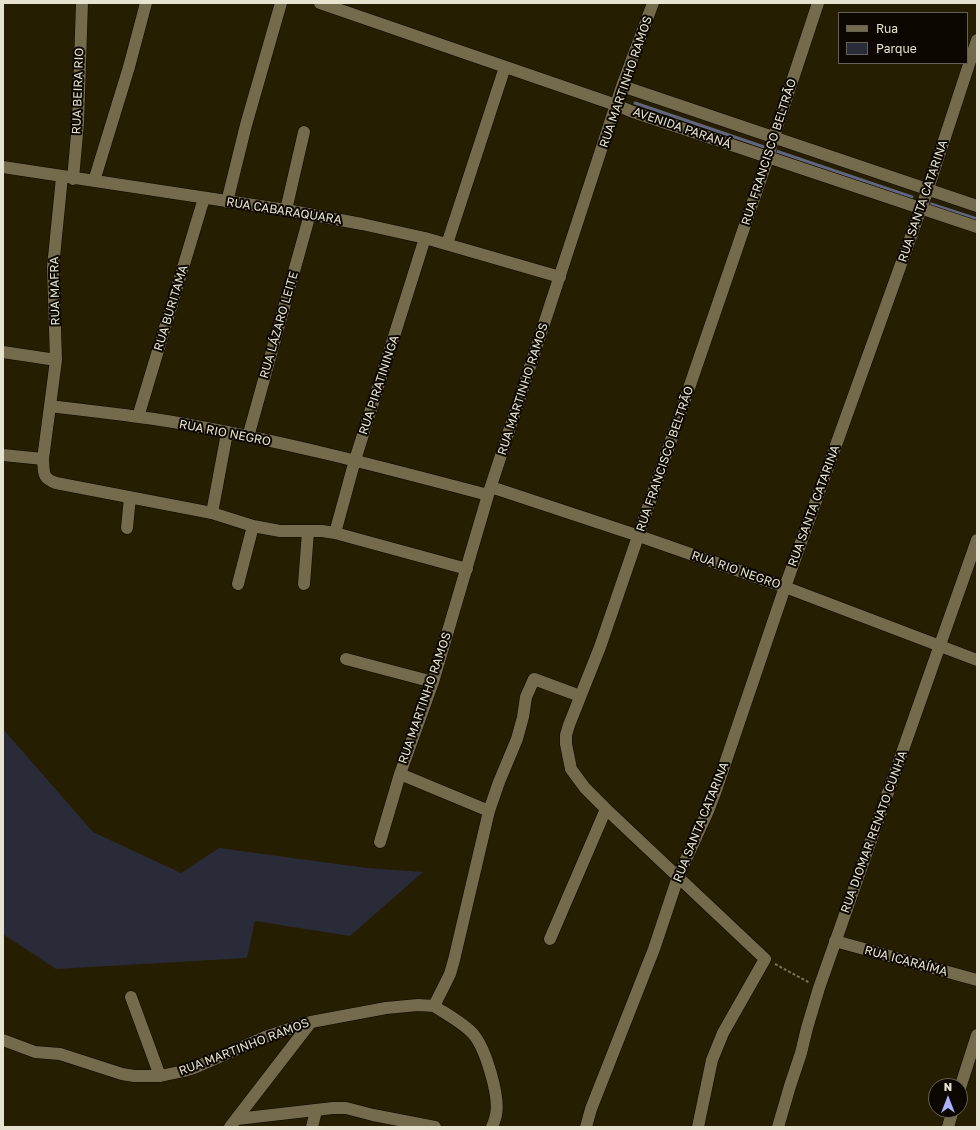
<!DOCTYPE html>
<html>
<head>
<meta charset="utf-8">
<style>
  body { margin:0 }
  #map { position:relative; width:980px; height:1130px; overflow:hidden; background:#261e01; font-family:"Golos Text",sans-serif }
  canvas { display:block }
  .frame { position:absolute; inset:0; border:4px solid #e7e3d1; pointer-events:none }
  .legend { position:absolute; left:838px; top:12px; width:130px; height:52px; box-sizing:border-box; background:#0c0801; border:1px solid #646054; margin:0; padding:5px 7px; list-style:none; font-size:12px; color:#e7e3d1 }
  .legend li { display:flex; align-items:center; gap:8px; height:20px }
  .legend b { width:20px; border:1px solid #646054 }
  .north { position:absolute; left:928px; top:1078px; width:40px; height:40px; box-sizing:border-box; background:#0c0801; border:1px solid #646054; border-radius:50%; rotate:0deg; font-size:11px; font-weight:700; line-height:16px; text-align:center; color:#e7e3d1 }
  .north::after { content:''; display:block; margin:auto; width:14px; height:18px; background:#a7b1fc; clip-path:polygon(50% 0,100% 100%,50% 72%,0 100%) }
</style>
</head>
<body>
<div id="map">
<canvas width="980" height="1130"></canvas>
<div class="frame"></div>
<ul class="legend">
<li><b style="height:5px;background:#736b4b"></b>Rua</li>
<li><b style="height:11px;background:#292b39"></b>Parque</li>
</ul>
<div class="north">N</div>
</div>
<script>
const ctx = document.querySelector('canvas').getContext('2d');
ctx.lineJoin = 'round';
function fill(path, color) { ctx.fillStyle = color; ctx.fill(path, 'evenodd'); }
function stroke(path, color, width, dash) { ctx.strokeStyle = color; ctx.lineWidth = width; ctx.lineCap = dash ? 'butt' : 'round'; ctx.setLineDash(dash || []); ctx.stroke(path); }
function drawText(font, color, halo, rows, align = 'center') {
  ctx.font = font + ' "Golos Text",sans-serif'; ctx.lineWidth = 4; ctx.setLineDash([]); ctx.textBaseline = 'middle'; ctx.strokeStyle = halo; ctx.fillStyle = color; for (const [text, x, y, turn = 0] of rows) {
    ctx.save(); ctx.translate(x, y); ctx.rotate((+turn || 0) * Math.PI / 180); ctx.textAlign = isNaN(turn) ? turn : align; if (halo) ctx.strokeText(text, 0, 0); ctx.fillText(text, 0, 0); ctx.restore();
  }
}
fill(new Path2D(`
  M3 729 93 832 181 873 219 848 367 868 423 872 350 936 255 921 247 958 56 969 3 934Z`), '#292b39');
stroke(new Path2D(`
  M635 103 767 148
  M773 150 912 197
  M931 204 977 219`), '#61657f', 3);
const minor = new Path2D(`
  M320 3 616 105 633 112 977 227
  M622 86 977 206
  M3 167 286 210 362 224 425 238 560 277
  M73 179 78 123 82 3
  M94 181 129 67 146 3
  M227 202 246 125 281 3
  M286 210 304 132
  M447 244 505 67
  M3 352 56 360
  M50 406 56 360 53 267 62 177
  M138 417 204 198
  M248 437 310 214
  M3 455 43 459 50 406C89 411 129 415 167 421 276 439 382 467 488 495
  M43 459C44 473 42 478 56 483L212 513 253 526 280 531H322L335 533 467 569
  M491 487 639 536 785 587 977 660
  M212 513 227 433
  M127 528 130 497
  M335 533 355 460 425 238
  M238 584 253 526
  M304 584 308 532
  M346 659 433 682
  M489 811 499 782 517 739 523 717 526 697 534 679 580 696
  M380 842 400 774
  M550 939 606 809
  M835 941 977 980
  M131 997 160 1076
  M434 1006C446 1014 465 1024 474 1035 486 1050 500 1097 496 1115 495 1119 494 1123 492 1127
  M3 1040 35 1052 60 1054 122 1074 134 1076H160L184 1071 194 1068 265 1037 311 1022 386 1008 418 1005 434 1006 450 974 454 960 489 811 400 774 433 682 488 495 622 86 653 3
  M960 1088 977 1035
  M237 1119 333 1108H346L373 1115 435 1127
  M230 1127 311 1022
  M312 1127 316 1111
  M586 1127 591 1109 654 949 678 877 708 811 716 790 785 587 928 189 977 40
  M698 1127 712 1060 723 1033 765 959 606 809 585 788 571 769 566 744V735L569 725 600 647 768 158 773 139 818 3
  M778 1127 790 1086 801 1053 807 1028 819 988 977 540
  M948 1127 953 1110`);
stroke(minor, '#0f0800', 13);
stroke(new Path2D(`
  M775 964 810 983`), '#79735b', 2, [3, 2]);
stroke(minor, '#736b4b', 12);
drawText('12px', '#e7e3d1', '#0c0801', [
  ["RUA MARTINHO RAMOS",626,82,-71],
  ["RUA BEIRA RIO",78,91,-88],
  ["AVENIDA PARANÁ",682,128,19],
  ["RUA FRANCISCO BELTRÃO",769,152,-72],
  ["RUA SANTA CATARINA",923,201,-71],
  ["RUA CABARAQUARA",284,211,9],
  ["RUA MAFRA",55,291,-91],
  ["RUA BURITAMA",171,308,-73],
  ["RUA LÁZARO LEITE",279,325,-74],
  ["RUA PIRATININGA",379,385,-72],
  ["RUA MARTINHO RAMOS",523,389,-72],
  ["RUA RIO NEGRO",225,433,11],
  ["RUA FRANCISCO BELTRÃO",665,459,-71],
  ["RUA SANTA CATARINA",814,506,-70],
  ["RUA RIO NEGRO",736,570,19],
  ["RUA MARTINHO RAMOS",425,698,-71],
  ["RUA SANTA CATARINA",701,822,-68],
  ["RUA DIOMAR RENATO CUNHA",874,832,-70],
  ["RUA ICARAÍMA",906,961,15],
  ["RUA MARTINHO RAMOS",244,1047,-21]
]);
</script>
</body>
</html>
